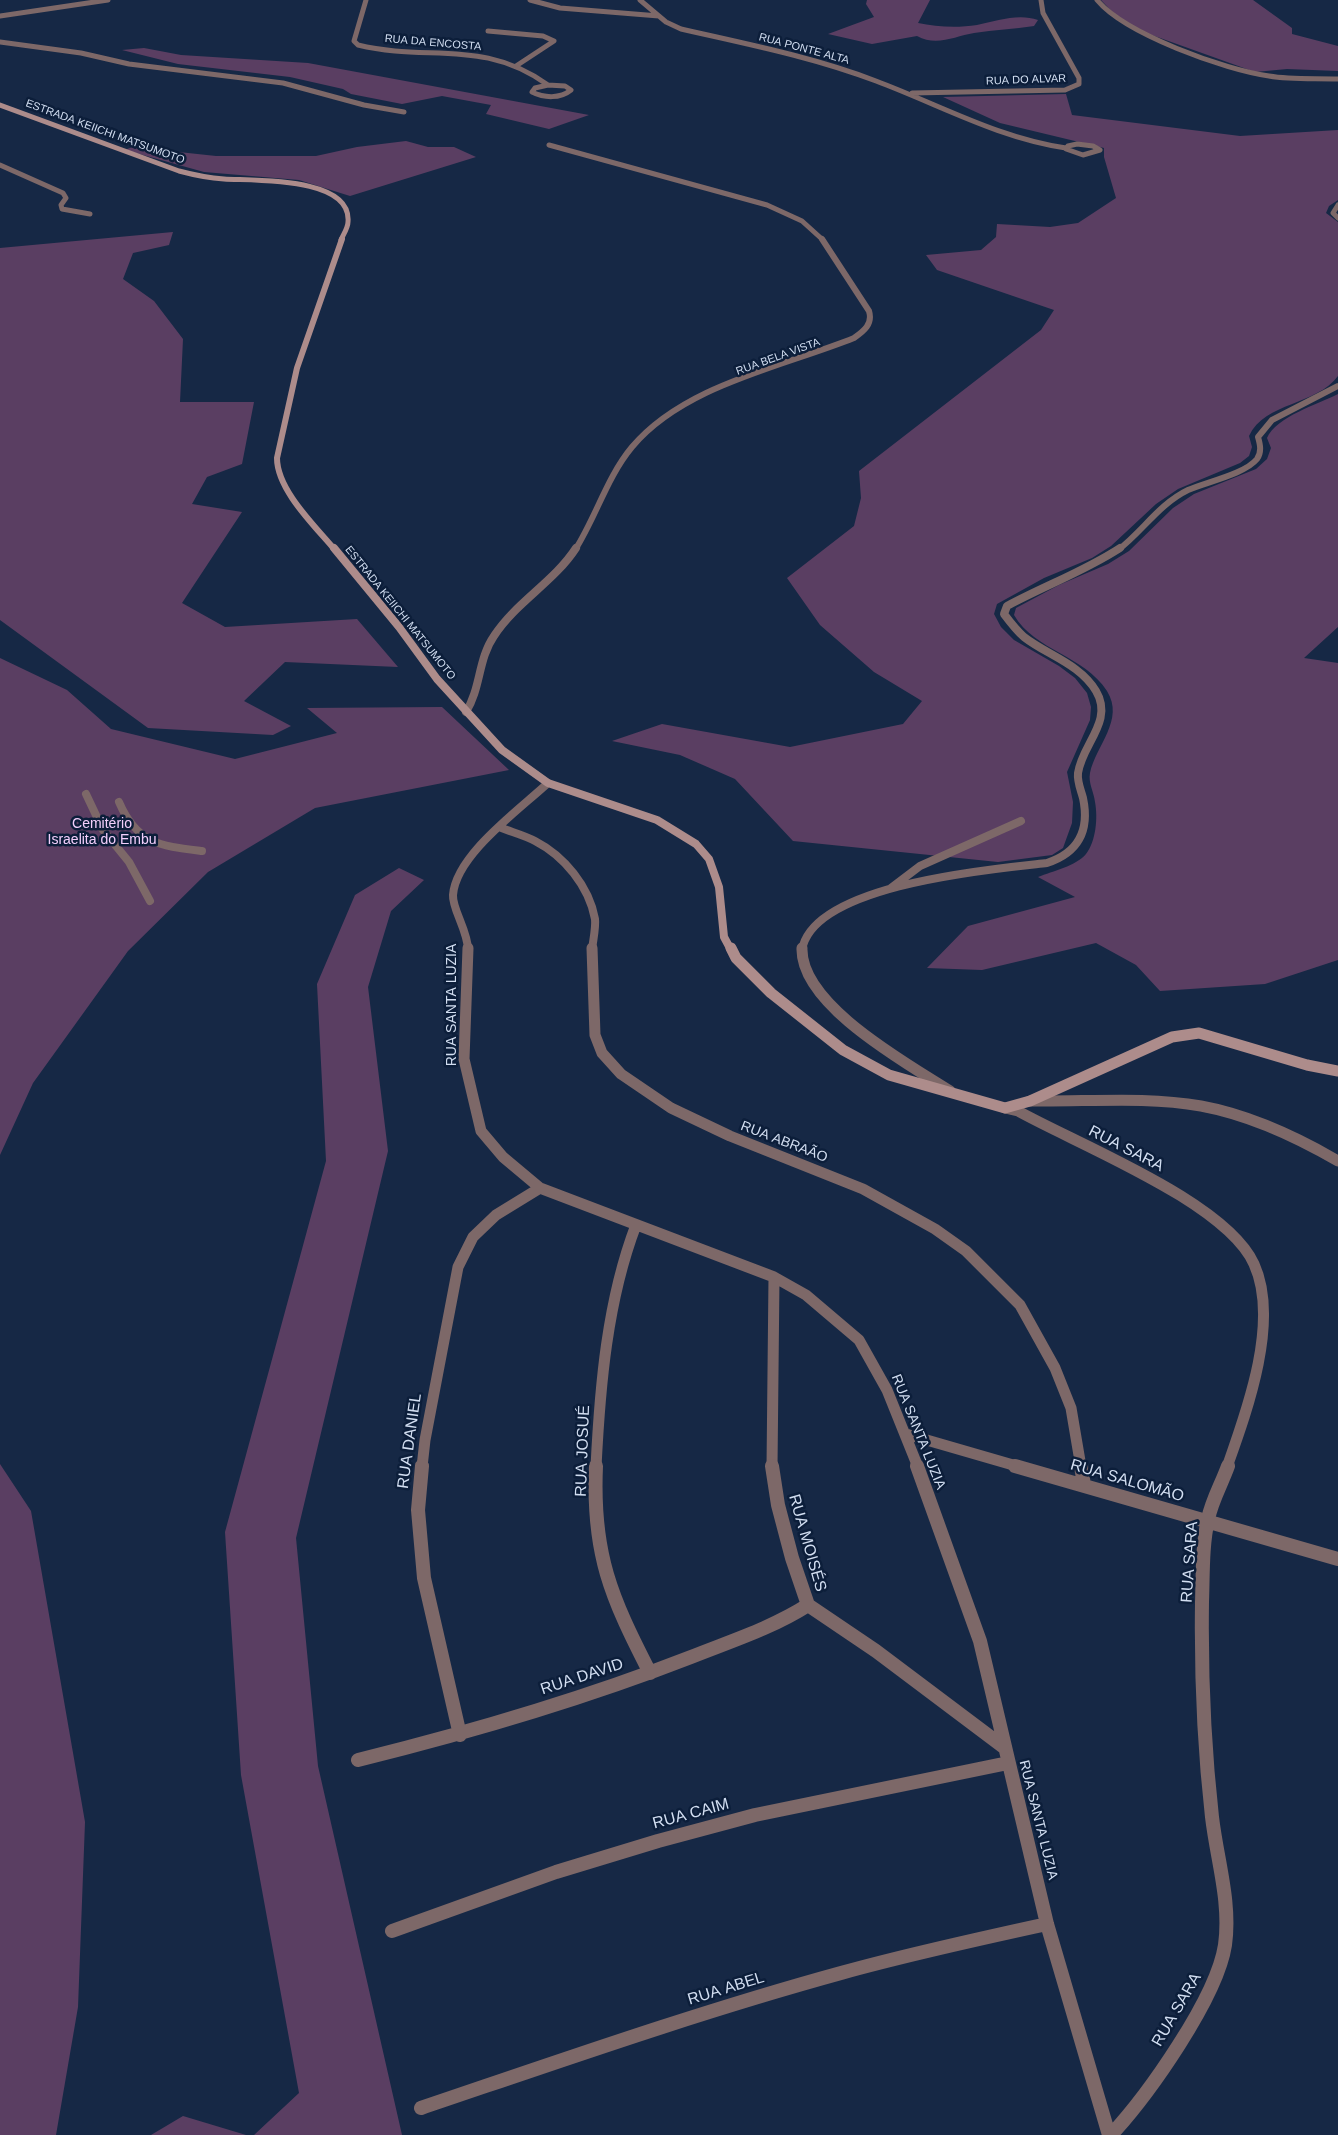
<!DOCTYPE html>
<html>
<head>
<meta charset="utf-8">
<style>
  body { margin:0 }
  canvas { display:block; background:#162845 }
</style>
</head>
<body>
<canvas width="1338" height="2135"></canvas>
<script>
const ctx = document.querySelector('canvas').getContext('2d');
ctx.lineJoin = 'round';
function fill(path, color) { ctx.fillStyle = color; ctx.fill(path, 'evenodd'); }
function stroke(path, color, width, dash) { ctx.strokeStyle = color; ctx.lineWidth = width; ctx.lineCap = dash ? 'butt' : 'round'; ctx.setLineDash(dash || []); ctx.stroke(path); }
function drawText(font, color, halo, rows, align = 'center') {
  ctx.font = font + ' Arial,sans-serif'; ctx.lineWidth = 5; ctx.setLineDash([]); ctx.textBaseline = 'middle'; ctx.strokeStyle = halo; ctx.fillStyle = color; for (const [text, x, y, turn = 0] of rows) {
    ctx.save(); ctx.translate(x, y); ctx.rotate((+turn || 0) * Math.PI / 180); ctx.textAlign = isNaN(turn) ? turn : align; if (halo) ctx.strokeText(text, 0, 0); ctx.fillText(text, 0, 0); ctx.restore();
  }
}
fill(new Path2D(`
  M867 0H930L918 23C936 27 958 28 977 25 997 21 1018 13 1038 20L1034 26C1014 29 994 30 974 33 955 36 937 47 917 36L872 44 828 34 874 17 866 4Z
  M1101 0H1253L1292 28V34L1338 46V71L1287 69 1255 72 1149 34 1119 19Z
  M144 48 181 55 308 63 589 115 549 129 486 114 491 105 442 96 402 104 351 94 343 89 290 77 178 64 122 50Z
  M1066 94 1072 115 1240 136 1338 130V200L1329 206 1326 213 1338 222V376C1317 405 1265 402 1249 436L1252 447 1249 456 1240 463 1178 489 1156 504 1111 546 1092 558 1044 578 997 604 994 614 1001 627 1014 640 1059 666 1075 678 1087 693 1091 707 1090 720 1067 772 1073 802 1072 823 1063 848 1052 855 998 862 793 841 735 779 680 755 612 741 662 724 790 747 903 724 922 701 874 672 820 625 787 578 854 526 861 498 859 471 1041 330 1054 310 937 270 926 255 981 250 996 237 997 224 1050 227 1078 223 1116 198 1104 157V148L1000 123 943 97Z
  M406 141 428 147H454L476 157 350 196 299 180 204 172 125 150 132 147 216 156H316L357 147Z
  M173 232 169 245 133 253 123 279 154 301 183 339 180 402H254L242 464 207 477 192 504 242 512 182 603 225 627 357 619 398 667 285 662 244 701 291 726 273 735 148 728 0 620V248Z
  M1338 394V627L1304 658 1338 663V960L1265 984 1160 991 1136 965 1096 943 982 970 927 968 968 926 1075 897 1038 877C1053 871 1076 866 1086 854 1096 841 1098 818 1095 802 1094 792 1088 783 1090 773 1096 745 1125 720 1107 691 1084 655 1035 651 1014 615L1016 608 1059 585 1108 564 1129 551 1173 508 1194 494 1256 469 1267 459 1271 448 1267 438C1276 417 1318 404 1338 394Z
  M0 658 67 690 111 729 235 759 337 733 307 708 442 707 509 770 315 808 208 872 128 951 33 1083 0 1155Z
  M399 868 424 880 391 911 368 987 388 1151 296 1538 318 1766 402 2135H254L299 2093 241 1775 225 1532 326 1161 317 984 355 895Z
  M0 1464 31 1511 85 1822 78 2007 56 2135H0Z
  M183 2116 246 2135H151Z`), '#5a3e62');
stroke(new Path2D(`
  M366 0 354 41 358 45C428 62 483 38 548 85
  M530 0 560 8 659 16
  M640 0 666 22 681 29C747 44 813 57 876 81 940 105 998 138 1066 148
  M1097 0C1125 34 1225 70 1269 76 1292 80 1315 78 1338 79
  M0 16 108 0
  M488 31 543 36 554 41 516 66
  M0 42 81 53 129 64 283 83 364 105 404 112
  M548 85 565 86 571 90C560 99 544 98 532 92L535 88Z
  M912 93 1065 90 1079 84V78L1043 13 1041 0
  M1077 144 1093 146 1100 150 1083 155 1066 149 1068 146Z
  M549 145 767 205 802 221 823 240
  M0 165 63 193 66 198 61 205 62 209 90 214
  M1338 205 1333 213 1338 218`), '#7d6868', 5);
stroke(new Path2D(`
  M575 550C596 517 607 477 632 447 684 385 782 367 854 338 864 331 873 324 869 311L822 239
  M1118 550C1142 532 1159 504 1188 490 1206 482 1245 474 1257 459 1262 452 1260 444 1258 437L1272 420 1338 386`), '#7d6868', 6);
stroke(new Path2D(`
  M466 712C481 688 478 659 494 636 516 602 554 582 576 548
  M86 794 103 830 129 862 150 901
  M119 802C137 844 160 846 202 851
  M499 827C511 832 524 835 535 841 564 856 589 886 595 919 596 928 593 940 592 950
  M891 888 920 866 1021 821
  M468 950C468 931 452 909 453 895 456 855 519 810 548 783
  M802 950C813 884 993 869 1047 863 1078 853 1090 831 1083 798 1081 790 1077 782 1078 773 1082 744 1114 721 1096 691 1080 664 1047 655 1024 637 1016 630 1010 622 1004 614L1007 606C1044 586 1085 571 1120 548`), '#7d6868', 8);
stroke(new Path2D(`
  M468 948 464 1059 481 1131 503 1157 540 1188 774 1277 806 1295 859 1340 887 1390 918 1467
  M592 948 595 1035 602 1053 621 1074 671 1108 730 1136 863 1189 935 1229 966 1251 1020 1305 1055 1368 1071 1408 1081 1467
  M802 948C800 1005 908 1064 950 1091
  M1030 1101C1087 1102 1145 1096 1201 1106 1250 1115 1295 1136 1338 1161
  M1005 1108 1018 1111C1079 1145 1226 1202 1254 1264 1280 1321 1247 1411 1227 1467
  M906 1434 1020 1467
  M422 1467 425 1440 458 1267 473 1237 496 1215 540 1188
  M596 1467C600 1386 607 1301 636 1225
  M772 1467 774 1277`), '#7d6868', 11);
stroke(new Path2D(`
  M422 1466 418 1510 424 1578 460 1735
  M596 1466C592 1554 611 1597 650 1673
  M772 1466 778 1505 792 1558 808 1605 876 1651 1005 1748
  M917 1466 980 1641 1047 1924 1109 2135
  M1015 1466 1338 1559
  M1081 1466 1084 1485
  M358 1760C471 1732 583 1699 691 1657 731 1641 772 1628 808 1605
  M392 1931 556 1872 658 1841 755 1815 1008 1763
  M421 2108C560 2061 699 2012 841 1973 909 1954 978 1939 1047 1924
  M1111 2135C1148 2095 1217 1998 1225 1945 1231 1902 1217 1860 1212 1817 1204 1746 1201 1674 1202 1602 1203 1574 1202 1546 1208 1519 1212 1500 1222 1483 1228 1466`), '#7d6868', 14);
stroke(new Path2D(`
  M0 105 179 171C194 175 209 178 224 179 252 181 352 176 348 222 348 228 343 235 341 240`), '#ad8c8b', 5);
stroke(new Path2D(`
  M335 550C315 526 277 490 277 458L297 368 342 239`), '#ad8c8b', 6);
stroke(new Path2D(`
  M334 548 399 627 437 679 502 750 548 783 657 820 696 844 709 859 719 887 724 937 731 950`), '#ad8c8b', 8);
stroke(new Path2D(`
  M731 948 736 958 771 993 843 1050 889 1075 1005 1108 1030 1101 1172 1037 1199 1033 1307 1065 1338 1071`), '#ad8c8b', 11);
drawText('11px', '#d2def1', '#0c1e3a', [
  ["RUA DA ENCOSTA",433,43,5],
  ["RUA PONTE ALTA",804,49,15],
  ["RUA DO ALVAR",1026,80,-2],
  ["ESTRADA KEIICHI MATSUMOTO",105,132,20],
  ["RUA BELA VISTA",778,357,-20],
  ["ESTRADA KEIICHI MATSUMOTO",400,613,51]
]);
drawText('14px', '#f3cffc', '#0c1e3a', [
  ["Cemitério",102,824],
  ["Israelita do Embu",102,840]
]);
drawText('14px', '#d2def1', '#0c1e3a', [
  ["RUA SANTA LUZIA",452,1005,-90],
  ["RUA ABRAÃO",784,1142,21],
  ["RUA SANTA LUZIA",918,1432,68],
  ["RUA SANTA LUZIA",1038,1820,76]
]);
drawText('16px', '#d2def1', '#0c1e3a', [
  ["RUA SARA",1126,1149,27],
  ["RUA DANIEL",410,1441,-82],
  ["RUA JOSUÉ",583,1451,-88],
  ["RUA SALOMÃO",1127,1481,16],
  ["RUA MOISÉS",807,1543,74],
  ["RUA SARA",1190,1562,-86],
  ["RUA DAVID",582,1677,-18],
  ["RUA CAIM",691,1814,-15],
  ["RUA ABEL",726,1989,-17],
  ["RUA SARA",1177,2010,-60]
]);
</script>
</body>
</html>
